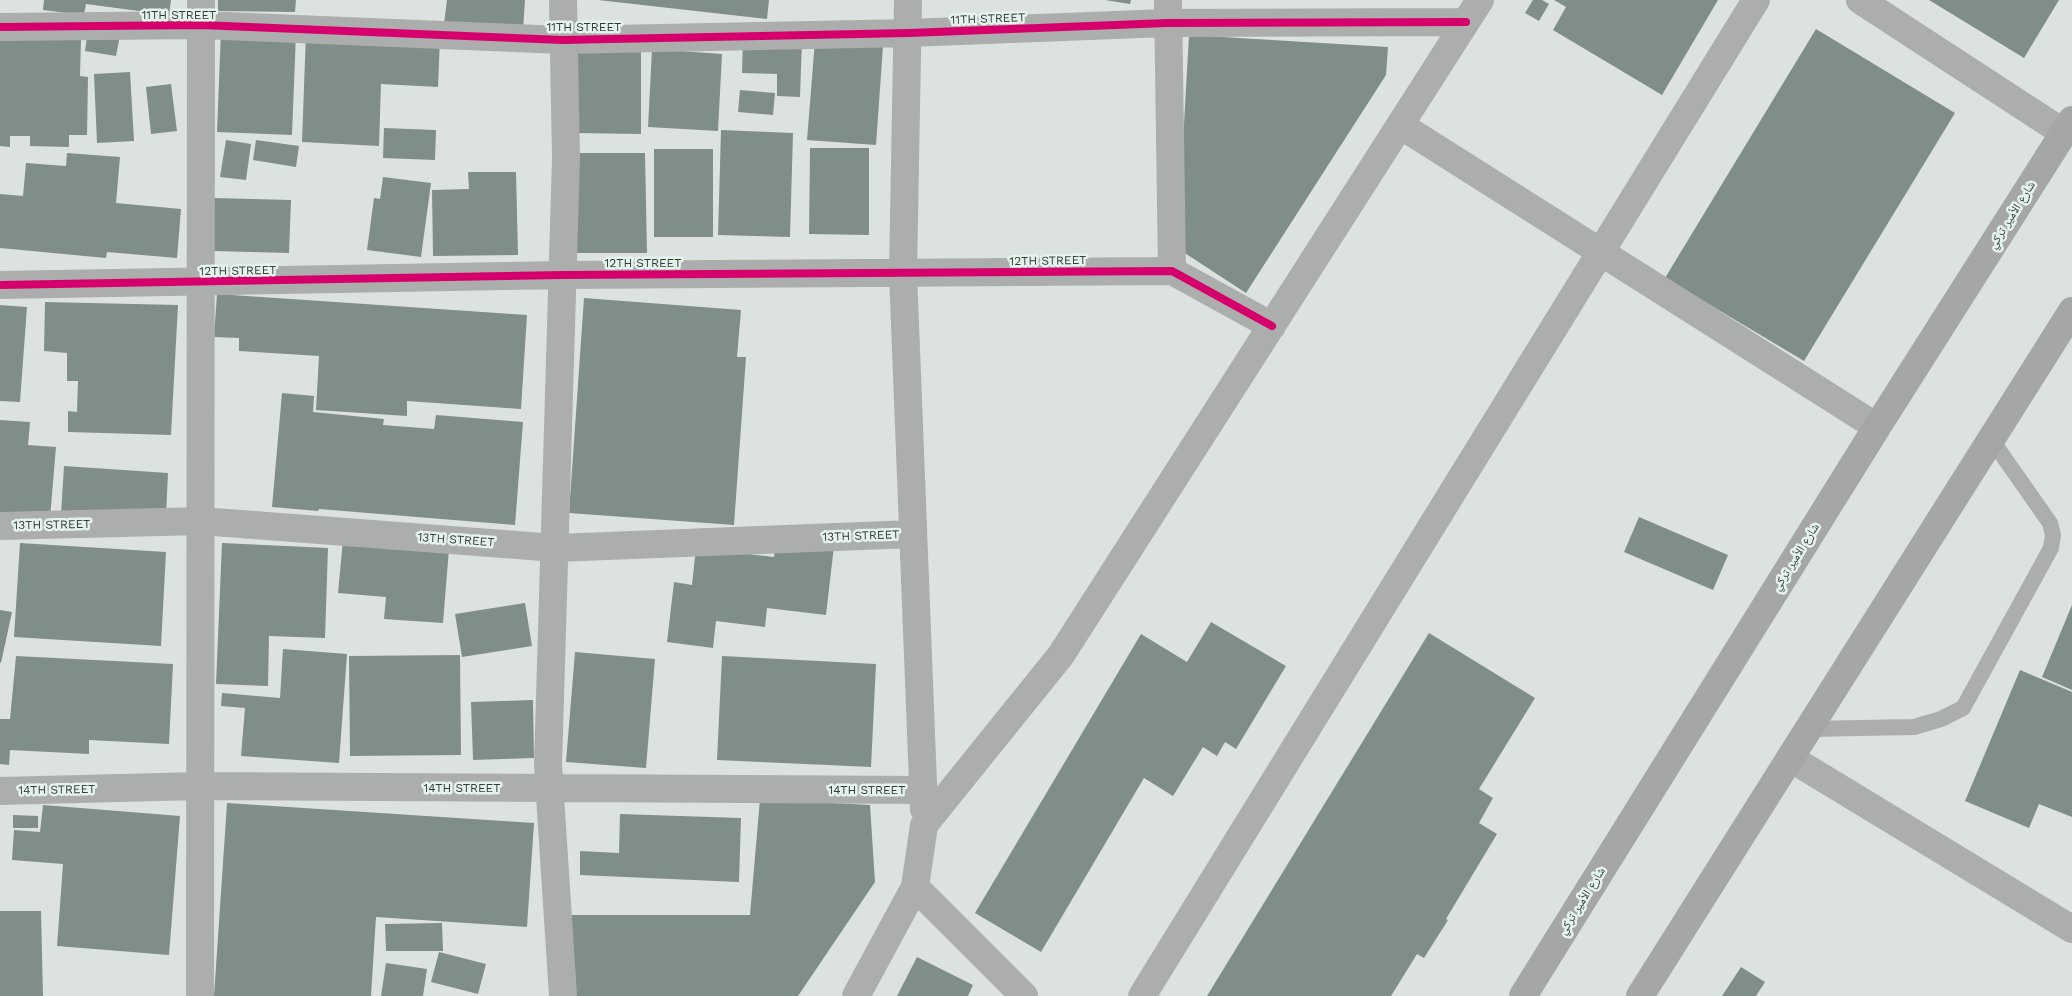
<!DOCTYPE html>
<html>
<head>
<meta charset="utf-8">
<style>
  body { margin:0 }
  canvas { display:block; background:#dce2df }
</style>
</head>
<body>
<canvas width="2072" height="996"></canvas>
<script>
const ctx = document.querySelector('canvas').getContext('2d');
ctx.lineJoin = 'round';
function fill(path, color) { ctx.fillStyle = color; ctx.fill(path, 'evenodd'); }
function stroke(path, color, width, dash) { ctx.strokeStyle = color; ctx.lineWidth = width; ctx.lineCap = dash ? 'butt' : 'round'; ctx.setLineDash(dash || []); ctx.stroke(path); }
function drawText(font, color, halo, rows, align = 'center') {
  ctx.font = font + ' "Work Sans","Noto Naskh Arabic",sans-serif'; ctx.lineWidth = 5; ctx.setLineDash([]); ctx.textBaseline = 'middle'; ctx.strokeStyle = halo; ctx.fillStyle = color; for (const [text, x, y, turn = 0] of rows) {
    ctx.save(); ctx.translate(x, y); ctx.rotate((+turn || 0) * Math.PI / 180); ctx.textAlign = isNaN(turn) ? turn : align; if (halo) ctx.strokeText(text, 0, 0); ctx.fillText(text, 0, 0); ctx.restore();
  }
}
fill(new Path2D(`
  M44 0H171L169 15 86 4 84 15 43 10Z
  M218 0H296L295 12 218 11Z
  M447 0H525L523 30 444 24Z
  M598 0H769L767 19Z
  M1105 0H1131L1130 4Z
  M1533 0H1542L1549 4 1539 21 1525 13Z
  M1554 0H1718L1662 95 1553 30 1566 7Z
  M1929 0H2059L2024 58Z
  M1816 29 1955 113 1804 361 1665 278Z
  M88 30 120 35 116 56 85 51Z
  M221 30 296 33 292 135 217 132Z
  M306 32 440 38 438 87 381 84 379 146 302 142Z
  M1189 35 1388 47 1386 75 1246 293 1177 248Z
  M0 36 81 39 80 76 88 77 87 135H69V147L30 146V136H10V147L0 146Z
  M743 37 802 39 800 97 777 96V74L742 73Z
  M815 40 883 46 876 145 807 140Z
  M575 47 641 48V134L574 133Z
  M652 49 722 54 718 131 648 127Z
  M130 72 134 141 97 143 94 74Z
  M171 84 177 131 151 134 146 87Z
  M740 90 775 93 773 115 738 112Z
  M384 128 436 130 435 160 383 158Z
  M721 130 793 133 790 237 718 235Z
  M226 140 251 144 246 180 220 177Z
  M256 140 299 146 296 167 253 160Z
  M810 148H869V235L809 234Z
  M654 149H713V237H654Z
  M67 153 120 157 116 203 181 209 177 258 107 252 106 258 0 248V194L23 196 26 163 66 166Z
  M566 153H645L647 253H566Z
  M468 172H516L518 255 433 256 432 190 469 189Z
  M383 177 431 183 421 257 367 250 374 198 380 199Z
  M214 198 291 200 289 253 213 251Z
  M217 294 527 315 521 409 407 401V416L316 410 319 356 239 351V338L214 337Z
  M584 298 741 310 737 357H746L734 525 569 513Z
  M45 302 178 305 171 435 68 432V411L77 412 78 381H67V353L44 351Z
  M0 305 27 307 20 402 0 401Z
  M282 393 314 396 313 412 384 419 383 425 434 429 436 415 523 422 515 525 319 509 318 511 272 507Z
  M0 420 30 422 28 445 56 447 50 518 0 514Z
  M64 466 168 473 166 516 61 514Z
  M1639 517 1728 555 1713 590 1624 552Z
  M776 539 834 546 826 615 767 608 765 627 716 621 713 648 667 642 674 582 692 585 696 548 774 557Z
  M343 540 449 549 443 623 384 619 386 597 338 593Z
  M20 543 166 552 161 646 14 637Z
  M222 543 328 548 325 638 269 636 268 686 216 684Z
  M525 603 532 646 462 657 455 614Z
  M2072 605V690L2042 677Z
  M0 610 12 612 1 663 0 662Z
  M1211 622 1286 666 1236 749 1225 742 1217 756 1203 747 1173 796 1144 778 1041 952 975 913 1141 634 1187 662Z
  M1429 633 1535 698 1479 789 1493 798 1479 823 1497 834 1446 919 1448 920 1424 958 1417 954 1391 996H1207Z
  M283 649 347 654 339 763 241 756 245 708 221 706 222 693 280 698Z
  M575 652 655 659 646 768 566 762Z
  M460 655 461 755 350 756 349 656Z
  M16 656 173 664 169 744 89 740V754L10 750 9 765 0 764V719H10Z
  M722 656 876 664 871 767 717 760Z
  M2020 670 2072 692V817L2039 804 2029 828 1965 801Z
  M533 700 534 758 473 760 471 702Z
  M760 799 870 805 875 882 798 996H565L572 915H750Z
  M227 803 534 823 527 927 376 917 371 996H214Z
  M43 805 180 816 169 955 57 946 63 864 12 860 14 830 40 832Z
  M620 814 741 818 739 882 580 875V851L619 853Z
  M13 815 38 816V828H13Z
  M0 911H41L43 996H0Z
  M442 923 443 951H386L385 924Z
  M439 952 486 964 478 994 431 982Z
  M917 957 973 985 968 996H897Z
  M386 963 427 969 423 996H381Z
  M1741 967 1765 982 1756 996H1722Z`), '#808e8a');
stroke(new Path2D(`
  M1808 729 1914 727 1941 719 1963 708 2051 548 2053 535 2050 523 1991 439`), '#acaead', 16);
stroke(new Path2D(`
  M908 0 903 273 924 809
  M1168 0 1172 271
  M1860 0 2064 133
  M0 27 201 25 562 40 909 33 1167 23 1466 22
  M1400 125 1877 427
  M0 285 562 275 1172 271 1272 326
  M0 526 201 521 556 548 913 534
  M1790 758 2072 929
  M0 791 199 786 923 790
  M915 887 1024 996
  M200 996 201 0
  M563 996 548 765 566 158 563 0
  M856 996 915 887 924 825 1061 655 1480 0
  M1142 996 1756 0`), '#acaead', 28);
stroke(new Path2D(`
  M1523 996 1877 427 2072 120
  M1640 996 2072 311`), '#a4a7a6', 28);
stroke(new Path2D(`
  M0 27 201 25 562 40 909 33 1167 23 1466 22
  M0 285 562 275 1172 271 1272 326`), '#d6006c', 8);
drawText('12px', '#353a38', '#e5f3ed', [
  ["11TH STREET",179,15],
  ["11TH STREET",988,19,-2],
  ["11TH STREET",584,27],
  ["شارع الأمير تركي",2012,215,-58],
  ["12TH STREET",1048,261,-1],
  ["12TH STREET",643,263],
  ["12TH STREET",238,271,-1],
  ["13TH STREET",52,525,-1],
  ["13TH STREET",861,536,-2],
  ["13TH STREET",456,540,4],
  ["شارع الأمير تركي",1796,557,-58],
  ["14TH STREET",462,788],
  ["14TH STREET",57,790,-1],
  ["14TH STREET",867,790],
  ["شارع الأمير تركي",1582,901,-58]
]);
</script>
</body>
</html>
